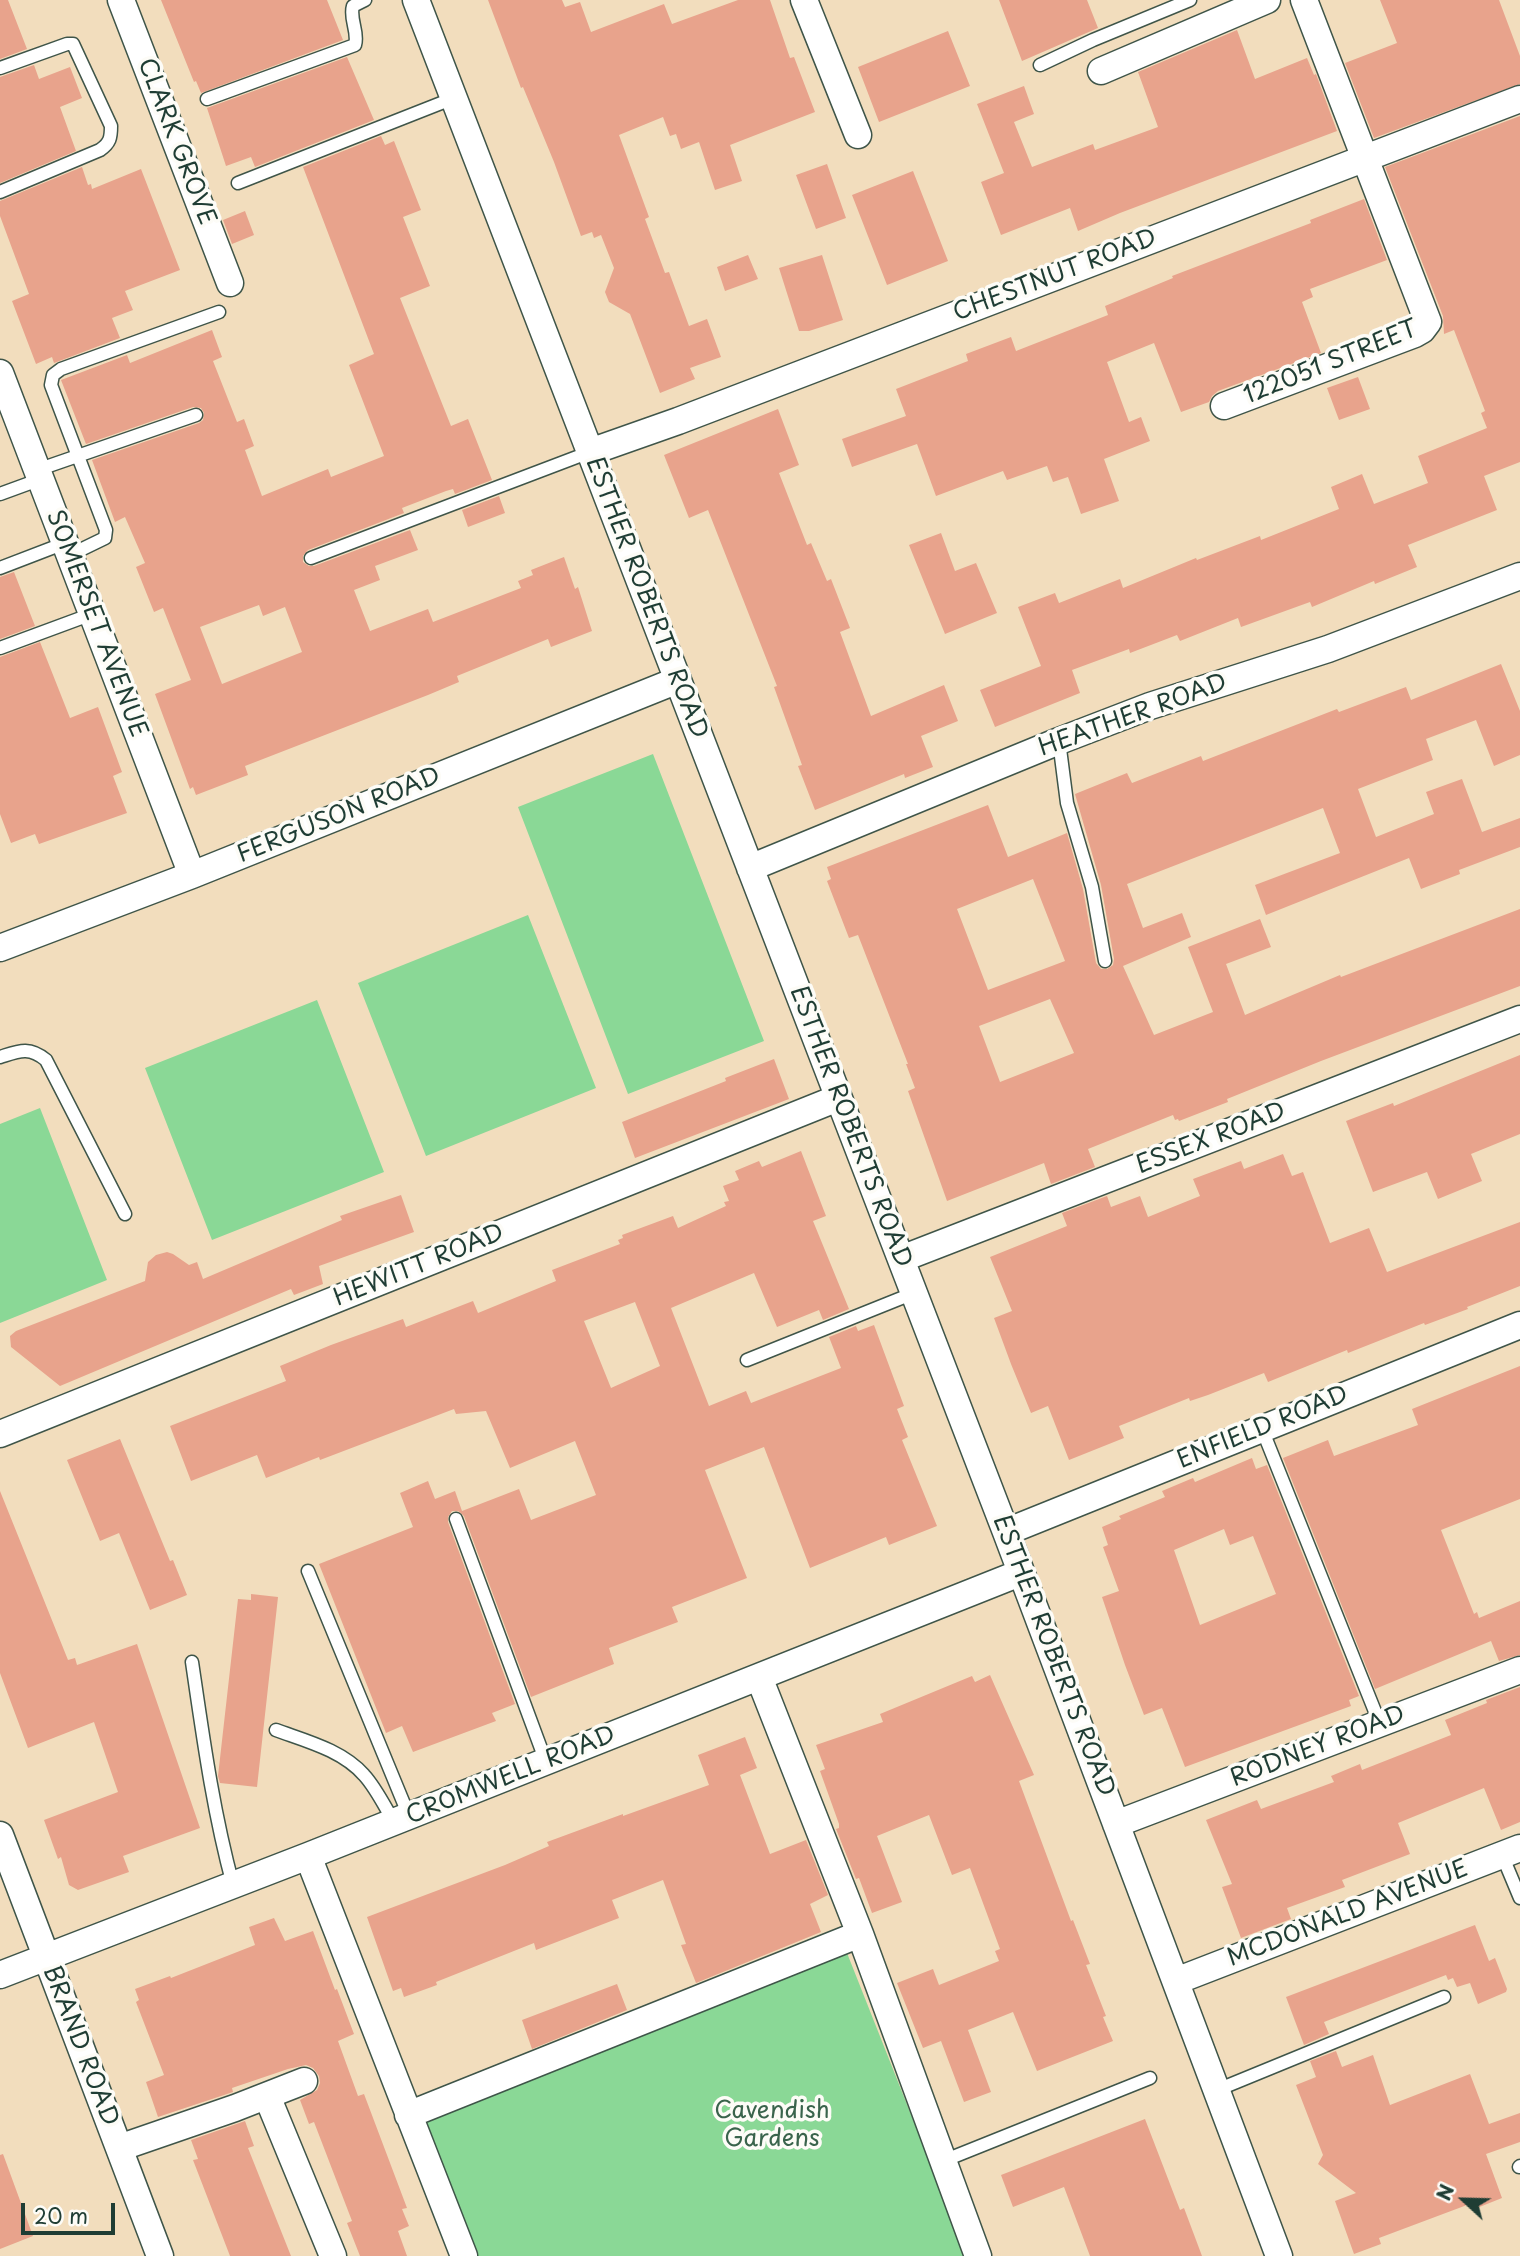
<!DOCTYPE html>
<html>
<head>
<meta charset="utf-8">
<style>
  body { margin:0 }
  #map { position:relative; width:1520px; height:2256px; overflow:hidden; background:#f2ddbd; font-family:"Playpen Sans",sans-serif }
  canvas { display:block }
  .north { position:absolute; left:1429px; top:2165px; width:70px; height:70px; -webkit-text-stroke:5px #fdfcf7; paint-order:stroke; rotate:292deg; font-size:19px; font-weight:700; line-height:28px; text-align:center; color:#1f3d34 }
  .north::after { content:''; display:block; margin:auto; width:24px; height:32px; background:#1f3d34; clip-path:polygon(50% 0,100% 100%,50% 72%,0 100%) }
  .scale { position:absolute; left:21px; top:2203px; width:94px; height:32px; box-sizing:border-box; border:4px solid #1f3d34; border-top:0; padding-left:9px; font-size:21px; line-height:24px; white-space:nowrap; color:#1f3d34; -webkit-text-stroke:5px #fdfcf7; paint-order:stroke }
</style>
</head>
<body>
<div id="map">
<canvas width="1520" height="2256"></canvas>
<div class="north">N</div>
<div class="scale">20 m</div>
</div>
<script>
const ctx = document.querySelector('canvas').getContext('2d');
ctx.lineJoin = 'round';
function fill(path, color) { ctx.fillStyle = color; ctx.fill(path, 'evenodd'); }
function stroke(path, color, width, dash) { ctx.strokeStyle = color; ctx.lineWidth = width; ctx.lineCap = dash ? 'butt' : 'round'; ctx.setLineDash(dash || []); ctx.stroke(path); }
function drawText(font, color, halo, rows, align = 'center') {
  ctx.font = font + ' "Playpen Sans",sans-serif'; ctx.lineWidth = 7; ctx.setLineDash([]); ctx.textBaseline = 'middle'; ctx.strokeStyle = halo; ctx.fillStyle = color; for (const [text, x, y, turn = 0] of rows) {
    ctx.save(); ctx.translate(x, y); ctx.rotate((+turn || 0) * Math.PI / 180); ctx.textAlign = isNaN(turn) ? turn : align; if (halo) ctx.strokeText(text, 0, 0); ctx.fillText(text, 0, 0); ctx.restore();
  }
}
fill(new Path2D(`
  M653 754 764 1041 628 1094 518 807Z
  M528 915 596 1088 426 1156 358 983Z
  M317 1000 384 1172 212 1240 145 1068Z
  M40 1108 107 1280 0 1323V1124Z
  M847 1953 967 2256H474L422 2123Z`), '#8ad896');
fill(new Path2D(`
  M0 0H8L27 49 0 59Z
  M161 0H327L343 40 201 93 196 81 194 82Z
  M488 0H562L565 7 580 2 591 32 664 4 672 24 738 0H770L790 58 794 57 815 112 730 145 742 181 715 190 699 142 681 149 676 134 670 136 663 117 619 135 649 217 645 219 665 273 669 272 689 326 707 319 721 357 690 368 695 379 660 393 630 314 609 302 605 292 614 268 601 235 594 238 592 232 581 236 554 162 523 87 521 88Z
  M999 0H1087L1098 28 1022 61Z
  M1380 0H1499L1520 56V84L1374 138 1345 63 1397 43Z
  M1237 30 1255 79 1307 58 1314 75 1316 74 1337 131 1120 213 1078 231 1070 208 1001 235 981 182 1004 173 977 104 1024 86 1034 114 1014 122 1032 167 1093 144 1095 150 1158 127 1138 72Z
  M948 31 970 86 879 122 858 67Z
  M347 57 374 120 255 167 251 157 226 166 207 108Z
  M34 65 39 79 70 67 82 98 60 107 76 151 0 183V77Z
  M1520 116V462L1484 476 1497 510 1408 545 1417 567 1375 584 1374 581 1312 607 1310 602 1241 627 1238 618 1180 641 1177 635 1130 653 1129 649 1072 670 1080 693 995 727 980 690 1041 666 1018 607 1055 593 1059 603 1120 579 1123 588 1196 558 1197 560 1260 536 1261 540 1339 509 1331 487 1362 474 1374 504 1428 483 1418 456 1487 428 1481 413 1485 411 1454 330 1444 334 1443 316 1385 167Z
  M381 136 385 145 394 141 421 210 403 217 430 286 400 298 451 426 468 419 492 480 455 494 453 489 446 491 402 508 404 513 308 550 303 556V562L309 566H314L410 530 418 550 375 566 380 580 354 590 370 631 428 609 433 622 521 588 518 581 533 575 531 570 564 557 575 589 578 587 592 631 551 647 548 639 457 676 459 682 428 695 245 766 248 775 196 795 193 787 190 789 155 694 191 680 163 608 154 612 136 567 145 563 125 517 115 522 92 460 199 423 203 420 204 413 201 408 193 407 86 444 61 380 127 355 130 363 212 330 222 357 213 361 237 422 244 419 254 446 245 450 262 496 328 469 331 477 384 456 349 365 374 354 303 167ZM259 605 263 616 285 607 302 652 222 684 200 627Z
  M827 164 846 218 816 229 796 175Z
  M82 167 88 185 91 184 92 189 141 169 180 270 125 291 133 310 112 318 120 338 54 363 52 357 36 364 12 301 29 294 0 216V201Z
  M913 171 948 261 887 285 852 195Z
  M1364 199 1387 260 1310 289 1313 297 1302 302 1321 353 1218 391 1212 396 1209 402 1181 412 1154 343 1107 362 1129 422 1141 417 1150 441 1104 459 1119 501 1081 514 1068 477 1053 482 1047 466 1007 480 1003 471 936 496 917 444 852 467 842 439 906 416 896 389 968 361 966 354 1011 337 1016 351 1108 315 1105 306 1173 278 1172 276 1311 223 1310 220Z
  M245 211 254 235 232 244 223 220Z
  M748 255 758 279 725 291 717 267Z
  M822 255 843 320 809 331H799L779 268Z
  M1358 377 1370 409 1339 420 1327 388Z
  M778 409 799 465 779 473 807 545 811 543 827 581 831 579 850 628 840 632 871 716 944 685 958 721 921 736 933 767 905 778 904 774 815 810 798 766 802 765 774 687 777 686 708 510 689 518 664 455Z
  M499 496 505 513 468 527 462 510Z
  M941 533 955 571 976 563 997 613 945 634 909 545Z
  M14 572 35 626 0 639V577Z
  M40 642 70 718 98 707 122 772 113 776 127 813 39 844 35 834 11 843 0 814V657Z
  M1501 664 1520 711V755L1494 766 1476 720 1426 739 1433 760 1358 789 1376 837 1434 814 1426 792 1462 779 1482 832 1520 818V847L1459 870 1460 874 1421 889 1409 858 1266 915 1255 885 1340 853 1323 808 1127 884 1143 928 1182 913 1191 937 1123 966 1154 1035 1213 1012 1188 947 1260 919 1271 947 1226 964 1245 1015 1340 975 1341 977 1520 909V986L1321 1061 1227 1099 1228 1102 1179 1121 1178 1119 1175 1120 1173 1115 1088 1149 1095 1167 1051 1184 1044 1163 947 1201 908 1091 915 1088 906 1064H908L858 935 849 938 827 881 831 879 827 867 988 805 1008 857 1067 833 1083 889 1096 963 1101 969H1107L1113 965 1114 959 1101 885 1075 794 1127 773 1132 783 1201 756 1203 761 1337 709 1339 712 1406 687 1411 700ZM1033 879 1065 961 988 990 957 909ZM1050 999 1074 1053 1000 1082 979 1026Z
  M1520 1055V1134L1471 1154 1482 1181 1438 1199 1427 1172 1373 1192 1346 1121 1393 1103 1394 1106Z
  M774 1059 789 1099 635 1158 622 1122 726 1081 725 1078Z
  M801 1151 826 1216 813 1221 849 1309 823 1320 819 1310 777 1327 754 1273 671 1308 709 1406 746 1391 751 1403 841 1368 829 1337 856 1326 858 1331 874 1325 904 1406 897 1409 908 1437 902 1440 937 1526 889 1545 886 1537 810 1568 764 1447 705 1470 747 1578 672 1607 678 1622 609 1648 614 1664 531 1697 464 1516 458 1511H452L448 1517V1522L515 1704 492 1713 496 1721 413 1752 402 1726 386 1733 319 1564 413 1527 400 1493 428 1481 435 1499 455 1491 462 1511 519 1489 531 1520 596 1495 575 1441 510 1468 486 1411 456 1414 454 1409 320 1460 319 1457 266 1478 257 1455 191 1481 170 1426 286 1381 280 1366 331 1345 403 1319 406 1327 473 1301 478 1313 556 1281 552 1270 620 1244 618 1240 623 1238 622 1235 673 1216 678 1228 726 1206 724 1202 729 1201 723 1186 739 1180 735 1171 759 1161 762 1167ZM635 1302 660 1366 611 1388 584 1321Z
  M1283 1154 1292 1176 1303 1172 1330 1243 1369 1228 1387 1272 1520 1222V1286L1467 1307 1468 1309 1425 1325 1424 1323 1348 1353 1347 1350 1268 1382 1264 1373 1208 1395 1190 1401 1189 1398 1119 1426 1124 1438 1069 1460 1048 1406 1031 1413 1011 1364 994 1318 1012 1311 990 1257 1067 1226 1062 1213 1107 1196 1111 1207 1140 1196 1148 1217 1200 1196 1193 1179 1241 1161 1244 1169Z
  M401 1195 414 1232 319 1266 323 1284 294 1295 291 1289 60 1386 11 1347 10 1336 16 1331 145 1281 148 1262 156 1255 167 1252 173 1254 189 1265 197 1262 203 1279 342 1220 340 1216Z
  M1520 1366V1499L1441 1530 1474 1614 1477 1612 1479 1618 1520 1601V1655L1499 1661 1491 1641 1375 1689 1283 1458 1328 1440 1334 1456 1418 1425 1412 1409Z
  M120 1439 170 1561 173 1560 187 1595 150 1610 119 1533 100 1541 67 1460Z
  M1252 1458 1256 1469 1267 1465 1359 1696 1349 1700 1351 1706 1185 1767 1162 1708 1144 1715 1125 1665 1102 1597 1119 1591 1103 1547 1108 1545 1102 1527 1121 1519 1119 1516 1165 1497 1162 1491 1193 1478 1195 1482ZM1224 1529 1230 1545 1253 1536 1276 1594 1200 1625 1174 1550Z
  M0 1491 68 1660 75 1658 77 1665 137 1644 200 1828 123 1856 129 1872 78 1890 69 1885 61 1857 58 1859 44 1820 118 1792 94 1722 28 1748 0 1673Z
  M251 1594 278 1597 257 1787 220 1783 218 1776 238 1599 251 1600Z
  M990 1675 1034 1775 1019 1781 1071 1921 1073 1920 1090 1964 1086 1965 1106 2016 1103 2017 1113 2041 1037 2071 1013 2012 968 2030 991 2092 964 2102 941 2041 923 2048 897 1983 933 1969 939 1985 999 1961 995 1951 1000 1949 970 1868 952 1875 929 1815 877 1836 902 1902 872 1913 859 1878 856 1879 836 1829 839 1828V1824L820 1771 825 1769 816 1745 883 1722 880 1714 972 1676 975 1682Z
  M1520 1687V1822L1501 1830 1484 1788 1398 1823 1410 1854 1342 1880 1345 1887 1287 1908 1291 1919 1241 1938 1222 1887 1232 1884 1206 1820 1257 1800 1261 1809 1334 1782 1331 1776 1360 1764 1362 1770 1451 1735 1445 1720 1487 1703 1486 1700Z
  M745 1737 757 1768 740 1775 770 1854 806 1840 828 1895 810 1904 821 1932 696 1983 681 1945 686 1944 663 1880 612 1900 619 1918 536 1950 534 1943 436 1982 437 1985 404 1997 401 1988 393 1991 367 1917 505 1865 549 1846 547 1842 623 1814V1816L709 1785 698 1755Z
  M274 1918 285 1941 313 1931 335 1990 337 1989 354 2034 338 2041 358 2096 364 2094 407 2208 402 2209 409 2226 398 2231 407 2256H360L347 2223 352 2221 314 2122 309 2124 300 2100 317 2090 320 2083 319 2076 313 2068 306 2065 288 2069 232 2088 233 2092 158 2117 146 2082 164 2075 136 2002 139 2000 135 1989 170 1976 171 1978 255 1945 249 1927Z
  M1475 1925 1489 1961 1495 1958 1507 1989 1506 1992 1478 2004 1470 1983 1457 1987 1453 1978 1448 1980 1446 1975 1324 2022 1329 2034 1304 2045 1286 1997Z
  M617 1984 627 2010 532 2049 522 2020Z
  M1336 2051 1342 2067 1373 2055 1390 2105 1470 2074 1489 2124 1520 2113V2142L1486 2154 1502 2198 1477 2208 1475 2202 1379 2238 1381 2244 1354 2254 1335 2201 1356 2193 1318 2164 1323 2155 1296 2085 1316 2077 1310 2061Z
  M1145 2119 1180 2210 1184 2208 1202 2256H1090L1064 2187 1013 2207 1001 2175Z
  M245 2121 254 2146 248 2148 291 2256H230L193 2160 198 2159 191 2140Z
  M3 2154 33 2236 0 2249V2155Z`), '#e8a38c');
const lane = new Path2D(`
  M1040 65 1093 40 1190 0
  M0 68 67 44H73L111 126C111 138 110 143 100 150L0 192
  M207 99 355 45C359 32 349 19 353 6L365 0
  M238 183 454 98
  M37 470 196 415
  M0 494 41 479
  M70 555 105 538 106 530 51 385 53 375 61 369 219 312
  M311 558 590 452
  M0 568 65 543
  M0 648 92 614
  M1059 741 1067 803 1092 887 1105 961
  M0 1057C19 1051 29 1046 46 1060L125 1214
  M747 1360 914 1293
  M1262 1429 1380 1724
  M456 1519 546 1762
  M308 1571 409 1816
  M192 1662C203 1737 213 1811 233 1885
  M276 1730C306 1741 342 1750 364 1775 376 1788 385 1807 394 1822
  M1502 1855 1520 1898
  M1217 2090 1444 1997
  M943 2161 1150 2078
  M1519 2167 1520 2166`);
const street = new Path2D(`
  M121 0 230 283
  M416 0 1006 1532 1279 2256
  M804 0 858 135
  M1101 71 1267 0
  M0 373 192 875
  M1224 406 1415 334 1422 330 1428 322 1304 0
  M590 452 678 421 1520 99
  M750 868 1059 741 1150 706 1328 649 1520 576
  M0 948 192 875 678 680
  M901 1259 1520 1019
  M0 1434 838 1098
  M1006 1532 1520 1325
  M759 1677 860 1934 978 2256
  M1116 1824 1520 1670
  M0 1835 160 2256
  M308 1856 464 2256
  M0 1975 308 1856 1020 1573
  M1176 1981 1520 1848
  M267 2096 333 2256
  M408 2115 860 1934
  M119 2148 235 2108 304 2081`);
stroke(lane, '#3f5549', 15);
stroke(street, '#3f5549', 29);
stroke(lane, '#fff', 12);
stroke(street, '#fff', 26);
drawText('24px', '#1f3d34', '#fdfcf7', [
  ["CLARK GROVE",176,142,69],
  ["CHESTNUT ROAD",1055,276,-21],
  ["122051 STREET",1331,363,-22],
  ["ESTHER ROBERTS ROAD",646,598,69],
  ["SOMERSET AVENUE",96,624,69],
  ["HEATHER ROAD",1133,716,-20],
  ["FERGUSON ROAD",339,816,-22],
  ["ESTHER ROBERTS ROAD",850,1127,69],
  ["ESSEX ROAD",1211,1139,-21],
  ["HEWITT ROAD",419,1266,-22],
  ["ENFIELD ROAD",1263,1428,-22],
  ["ESTHER ROBERTS ROAD",1053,1656,69],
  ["RODNEY ROAD",1318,1747,-21],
  ["CROMWELL ROAD",511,1776,-22],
  ["MCDONALD AVENUE",1348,1914,-21],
  ["BRAND ROAD",80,2046,69]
]);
drawText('24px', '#3a644c', '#fdfcf7', [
  ["Cavendish",772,2111],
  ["Gardens",772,2139]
]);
</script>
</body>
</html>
